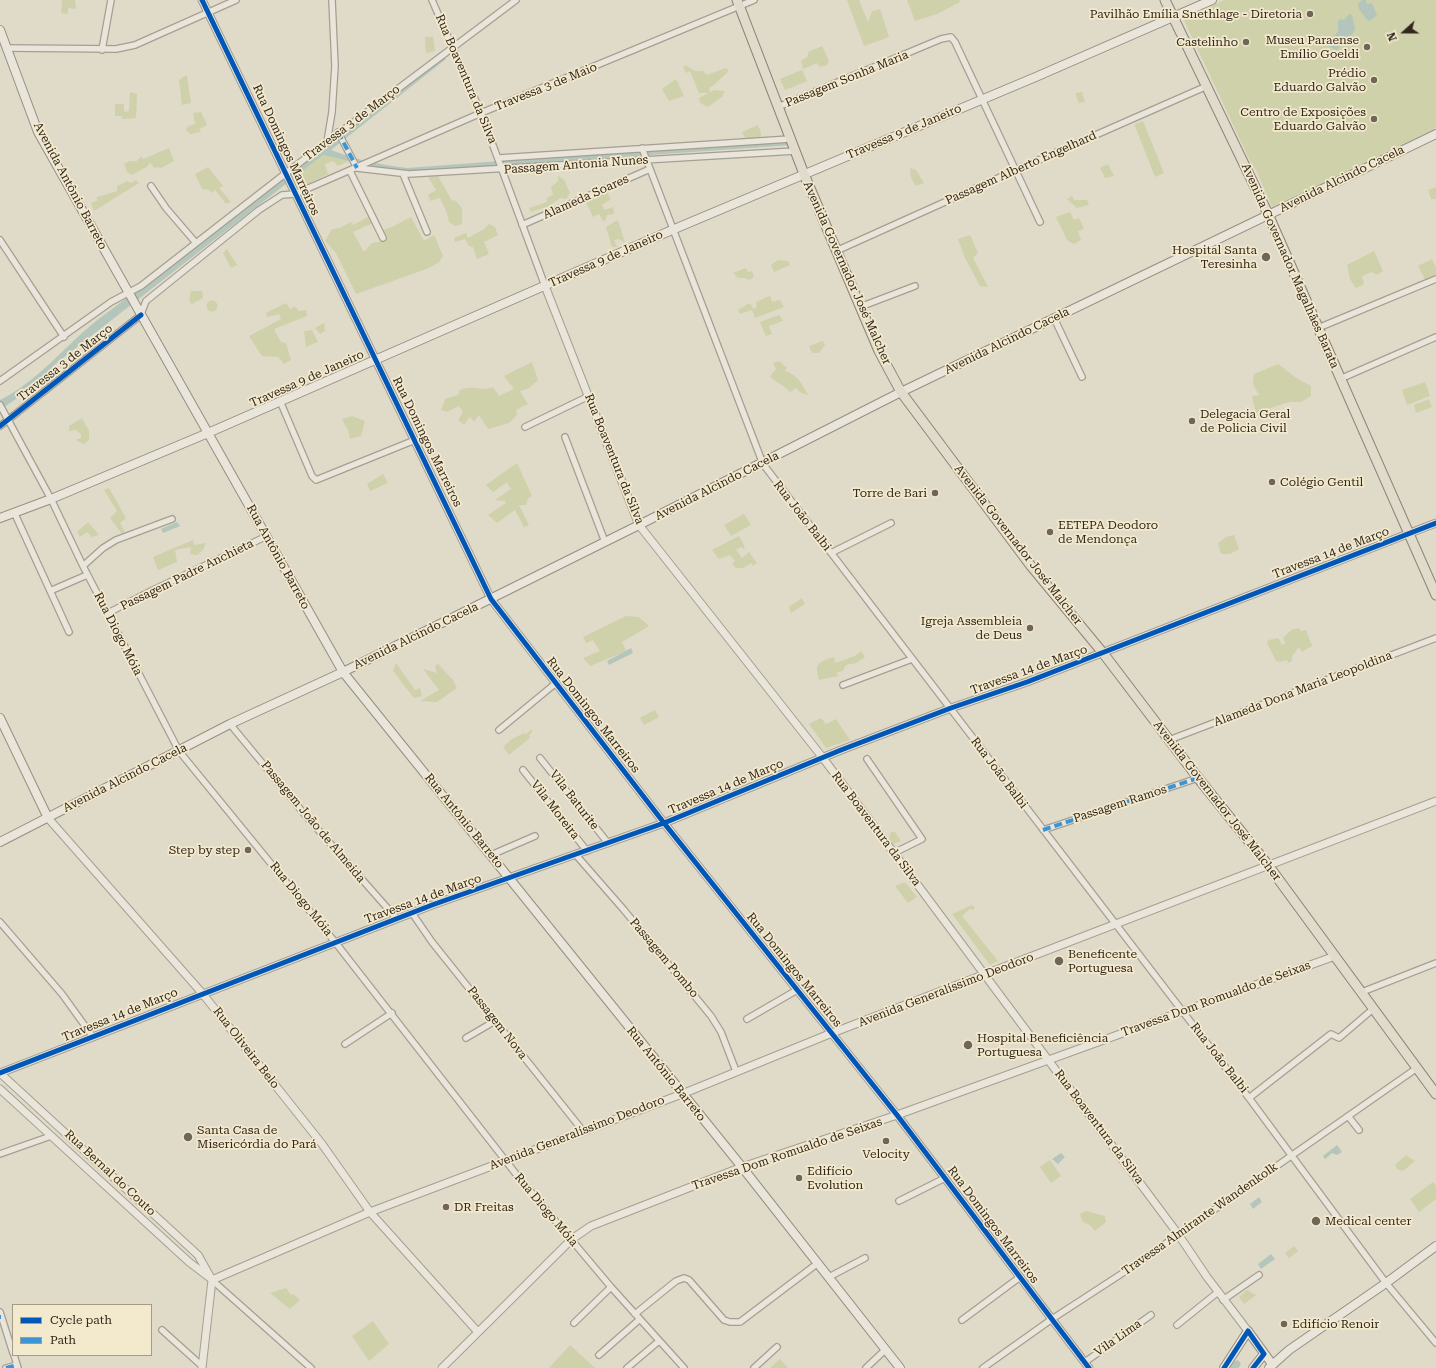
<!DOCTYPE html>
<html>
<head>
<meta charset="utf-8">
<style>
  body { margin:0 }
  #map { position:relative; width:1436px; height:1368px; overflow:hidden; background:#e0dac8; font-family:"Roboto Serif",serif }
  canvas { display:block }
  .legend { position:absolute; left:12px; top:1304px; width:140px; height:52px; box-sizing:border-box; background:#f3e9cd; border:1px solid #a69b86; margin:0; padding:5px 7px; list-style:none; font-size:12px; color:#33271c }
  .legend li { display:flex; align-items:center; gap:8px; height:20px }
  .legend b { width:20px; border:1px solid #a69b86 }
  .north { position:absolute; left:1384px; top:12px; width:40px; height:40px; -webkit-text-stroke:3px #f3e9cd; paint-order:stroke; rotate:249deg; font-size:11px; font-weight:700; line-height:16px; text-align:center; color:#33271c }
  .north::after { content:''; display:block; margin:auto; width:14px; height:18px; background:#33271c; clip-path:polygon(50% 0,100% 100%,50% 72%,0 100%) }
</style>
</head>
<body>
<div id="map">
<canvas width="1436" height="1368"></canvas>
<ul class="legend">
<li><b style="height:5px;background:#0057b8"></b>Cycle path</li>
<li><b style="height:5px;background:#3d96d4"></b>Path</li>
</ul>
<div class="north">N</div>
</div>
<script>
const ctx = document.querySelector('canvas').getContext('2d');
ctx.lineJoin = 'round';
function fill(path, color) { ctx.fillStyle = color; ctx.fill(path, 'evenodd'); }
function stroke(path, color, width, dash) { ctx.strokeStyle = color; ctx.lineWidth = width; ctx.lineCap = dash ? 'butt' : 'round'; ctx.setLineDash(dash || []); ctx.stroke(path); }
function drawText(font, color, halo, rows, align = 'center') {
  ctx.font = font + ' "Roboto Serif",serif'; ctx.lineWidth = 3.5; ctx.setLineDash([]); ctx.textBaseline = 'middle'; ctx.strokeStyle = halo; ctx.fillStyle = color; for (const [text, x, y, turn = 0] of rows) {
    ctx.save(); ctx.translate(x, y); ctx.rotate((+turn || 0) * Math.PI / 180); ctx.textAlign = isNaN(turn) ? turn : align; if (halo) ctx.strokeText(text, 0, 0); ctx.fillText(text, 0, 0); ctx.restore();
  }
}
fill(new Path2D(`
  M62 0H75L76 9 68 8V14L61 13Z
  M847 0H859L868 22 872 11 880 9 889 37 864 46Z
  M907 0H959L960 2 937 14 915 21Z
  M1224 0H1436V128L1272 207 1257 172 1250 161 1183 18Z
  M425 37H433L435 51 426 53Z
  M822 46 829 61 827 65 820 67 817 63 803 69 801 61 808 56V52Z
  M685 65 695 71H703L707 75 726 68 729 71 714 85 709 88 710 92 715 90 725 91 722 97 708 107 700 103 699 98 709 93H699L690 71 686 73 683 67Z
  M802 70 807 81 785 90 780 79Z
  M186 75 187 76 191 103 182 105 179 80Z
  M676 79 684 96 669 101 662 89Z
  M130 92 137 94 136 118 123 119 121 116H115V104H124V112L129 111Z
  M1082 92 1085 102 1079 103 1075 93Z
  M201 112 207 125 199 129 201 132 190 134 186 130 188 126 195 124 193 113Z
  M1143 121 1164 173 1155 177 1135 126V124Z
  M758 125 761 133 760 139 745 138 742 132Z
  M169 148 174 161 161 168 158 167 154 168 150 162 148 166 132 175 127 172 124 164 130 161H137L141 156 143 159Z
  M323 155 349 161 338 166 333 161 325 164 328 174 297 189 292 179Z
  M1108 164 1114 176 1105 178 1100 168Z
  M208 167 223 186 219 188 231 202 226 204 215 190 212 193 209 190 202 189 195 174Z
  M910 168 916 170 924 183 916 186 911 178Z
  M438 176 452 201 455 200 462 208V224L455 226 449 222 447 213 440 198 430 201 428 195 436 190 428 177Z
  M558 176 564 180 570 193 566 199 560 198 549 206 531 212 529 208 547 202V198L553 195 551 187 558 181Z
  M136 180 139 183 94 211 91 203 97 201V197L117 191V186L128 181 130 183Z
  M1436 187V199H1431L1428 190Z
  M607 192 611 199 602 205 605 210 613 207 614 214 607 215 605 221H603L599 214 593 217 586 202Z
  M1072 196 1074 200H1087L1089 205 1077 208 1067 199Z
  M1070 212 1074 220 1079 218 1084 229 1078 231 1081 240 1074 244 1067 240 1056 217Z
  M370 216 373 223 353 232 364 252 372 243 388 240 382 230 392 227 411 217 424 241 434 235 443 256 439 262 429 268 356 294 336 253 325 241 332 229 340 228 351 222 353 225Z
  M618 220 625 243 619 239 614 240 617 247H612L606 227Z
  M489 224 495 227 498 235 484 242 489 254 477 259 473 247 469 246 465 239 455 242 454 238 466 233 468 238 484 229Z
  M970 235 978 253 973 258 988 287 980 286 965 258 958 239Z
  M227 249 237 265 231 268 223 253Z
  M1374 251 1383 271 1377 275 1372 272 1362 276 1364 284 1356 288 1350 279 1347 265Z
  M1432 259 1436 267V276L1425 280 1418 266Z
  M778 260 788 261 790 265 774 272 771 265Z
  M746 268 748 272 752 271 754 277 749 280 745 278H738L733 273Z
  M191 291H202L203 298 192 304 189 301Z
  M770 296 772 302 780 300 784 307 755 318 752 310 740 314 738 310 750 303 753 309 757 307 756 302Z
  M206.5 306a5.5 5.5 0 1 1 11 0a5.5 5.5 0 1 1-11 0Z
  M286 303 290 309 295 306 299 311 306 310 307 316 274 329 281 342 286 343 291 360 284 364 278 357 262 356 249 336 281 319 279 314 267 317 266 313Z
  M779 315 783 321 769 326 772 334 766 336 760 322Z
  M324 323 325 331 320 334 315 328Z
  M312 330 318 342 306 347 304 331Z
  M823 341 825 345 819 353H812L809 346Z
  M779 361 787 368 785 371C797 374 802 384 808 395L801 393 796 388 790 392C784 385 776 383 770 376L776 369 773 363Z
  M532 362 538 380 529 388 520 391 528 404 516 410 517 415 509 423 488 429 479 415 474 422 470 417 464 425 458 420 463 412 459 406 447 412 441 410 445 399 458 395 460 390C473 384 482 392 493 387L499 396 514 389 504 376Z
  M1278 364 1295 377 1311 386V396L1301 402H1289L1256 413 1252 396 1259 395 1253 384 1254 374Z
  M1425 382 1430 396 1407 405 1402 390Z
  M1429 399 1432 407 1416 413 1414 405Z
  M352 416 365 421 361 436 350 439 348 430 342 419Z
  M82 418 89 431V440L84 444 75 440 81 438V434L76 430 69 431V426Z
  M517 463 532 496 528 498 526 505H519L529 525 524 527 515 510 497 523 488 515 506 503 505 501 495 500 511 489 507 482 493 492 486 485Z
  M383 474 388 483 370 491 367 484Z
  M109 488 126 518 120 523 125 532 122 534 110 518 117 511 104 490Z
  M744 514 751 525 731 536 724 525Z
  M88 522 99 535 92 537 87 532 80 537 77 532Z
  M1234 535 1239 549 1230 554H1221L1218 543 1226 537Z
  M739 536 745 547 744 549 741 547 736 550 742 558 749 552 757 563 753 566 751 563 743 568H736L732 564 735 561 730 555 719 559 712 550Z
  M193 540 194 545 206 543 203 550 197 555 190 554 191 547 175 550 177 562 158 570 153 557Z
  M802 598 805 604 791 613 789 607Z
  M626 616 639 617 649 626 622 642 626 651 590 666 583 658 600 651 593 640 586 643 583 637Z
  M1299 628 1301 631 1306 630 1312 646 1302 652 1299 647 1292 656V661L1288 663 1287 660 1280 662 1276 661 1267 643 1268 640 1278 638 1282 645 1285 643 1283 638 1291 630Z
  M861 651 865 657 856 663 846 665 843 671 837 672 838 676 819 680C814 664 818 662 834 657L835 663 855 656Z
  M396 663 415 690 420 688 422 696 414 698 393 671Z
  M438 664 453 680 457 688 437 702 420 701 439 690 423 669 437 673 435 666Z
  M655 710 659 717 644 725 640 718Z
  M821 718 826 724 836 719 850 740 826 748 809 724Z
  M532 729V732L529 735 530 738 509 755 503 747 512 739 524 733 526 734Z
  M891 832H895L901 841 893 844 889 837Z
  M905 882 917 897 908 903 895 886Z
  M972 905 975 908 973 910 970 909 962 916 998 961 990 965 952 914Z
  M1406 1155 1415 1161 1403 1171 1397 1169 1395 1165Z
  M1050 1160 1061 1176 1051 1183 1040 1167Z
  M1433 1182 1436 1186V1199L1419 1212 1410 1199Z
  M1086 1211 1105 1216 1106 1222 1095 1231 1091 1226 1082 1221 1080 1214Z
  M1294 1246 1298 1251 1289 1258 1285 1253Z
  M286 1288 291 1295 293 1294 300 1300 290 1309 270 1293Z
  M1247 1290 1256 1295 1244 1304 1239 1297Z
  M373 1321 389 1344 369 1361 352 1336Z
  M570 1345 595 1368H549Z
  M780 1359 788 1368H770Z`), '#cfd1ab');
fill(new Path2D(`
  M1362 0H1366L1367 4 1372 3 1377 15 1370 21 1367 20 1359 9 1358 4Z
  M1349 14 1352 15 1355 29 1353 34 1347 38 1337 50 1327 46 1338 31V21L1340 19 1344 20Z
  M443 56 446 59 331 150C356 160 381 165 407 168L790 139 792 145 408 172 392 171 323 155 54 365 36 385 0 410V400C39 381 66 344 100 318 215 232 330 144 443 56Z
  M177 522 180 526 163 533 161 529Z
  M631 648 633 653 609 665 607 661Z
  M1337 1145 1342 1152 1337 1155 1332 1153 1325 1159 1323 1156Z
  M1061 1153 1065 1157 1058 1164 1052 1159Z
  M1259 1197 1262 1202 1253 1209 1250 1204Z
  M1271 1254 1275 1259 1261 1269 1258 1264Z`), '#b4c6bb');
stroke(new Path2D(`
  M1234 1368 1237 1364`), '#b4c6bb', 7);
const minor = new Path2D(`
  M432 0 481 113 545 286
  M7 48 116 49 135 45 236 0
  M102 50 111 0
  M778 107 941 39 951 37 955 42 1040 222
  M338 132 357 168 409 174 795 151
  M327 142 332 112 335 66 332 0
  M642 148 763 464 1249 1098 1386 1283 1436 1343
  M499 158 790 139
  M350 171 383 238
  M403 174 427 232
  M151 186 166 208 196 243
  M522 225 650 169
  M0 240 64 337
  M836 251 1016 170 1207 86
  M860 307 915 286
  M141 314 146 301 259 210 282 195 295 194 481 113 754 0
  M1054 318 1082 377
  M1318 328 1436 279
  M1340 379 1436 337
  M0 381 111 302 141 286 286 173 516 0
  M280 401 312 476 316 480 415 440
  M0 405 51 499 83 566 179 751 335 942 516 1174 611 1287 684 1368
  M0 426 141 315
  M525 427 589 396
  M565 437 605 542
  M14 512 69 632
  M831 553 891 523
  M83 566 103 548 116 540 172 519
  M50 591 87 575
  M108 613 153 590 267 536
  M843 685 912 659
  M230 724 306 816 397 919
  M499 730 556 683
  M1169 740 1436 638
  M540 758 608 843
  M867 759 922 839 894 853
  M523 770 587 851
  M1043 830 1198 778
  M491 855 535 836
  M576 855 624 910 711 1016 721 1032 736 1071
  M412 913 432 942 583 1131
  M0 922 62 994 93 1037
  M1362 992 1436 963
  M747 1019 797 990
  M466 1038 495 1021
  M345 1044 392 1013
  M1249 1098 1331 1034 1339 1038 1373 1009
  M1348 1116 1359 1130
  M0 1154 51 1136
  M899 1201 945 1178
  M829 1277 865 1258
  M212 1280 311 1368
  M1223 1300 1259 1275
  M0 1312 13 1353
  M635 1314 676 1281 684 1278 689 1280 724 1320 730 1322H740L818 1263
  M962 1320 1020 1277
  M574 1323 611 1287
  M1177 1325 1218 1292
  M162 1330 202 1366
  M14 1355 18 1368
  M599 1355 640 1319
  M1085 1362 1151 1315
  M6 1368 17 1365
  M627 1368 659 1341
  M754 1368 777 1347
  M866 1368 885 1350
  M983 1368 1052 1319 1132 1267 1417 1068`);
const tertiary = new Path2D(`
  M202 0 491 599 664 823 897 1115 1089 1368
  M545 286 639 525 823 758 1178 1234 1207 1277 1248 1331
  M48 818 202 993 322 1144 370 1212 477 1331
  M0 1073 432 905 664 823 841 750 951 708 1027 682 1436 523
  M0 1073 198 1255 212 1280
  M0 1089 189 1262 210 1278
  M212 1280 370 1212 682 1094 832 1033 1436 801
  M202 1368 212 1280
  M442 1368 572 1239 591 1226 742 1167 897 1115 1335 956`);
const secondary = new Path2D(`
  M0 30 38 132 343 672 742 1167 900 1368
  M0 518 51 499 208 433 672 230 1038 76 1212 0
  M0 718 48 818
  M0 842 230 724 343 672 639 525 901 392 1436 134
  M1224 1368 1248 1331 1272 1364
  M1253 1368 1264 1354
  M1269 1368 1289 1350 1386 1283 1436 1246`);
const primary = new Path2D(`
  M737 0 804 174 879 351 901 392 1031 566 1103 653 1198 778 1268 865 1436 1094
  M1165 0 1268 214 1436 595`);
stroke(minor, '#a59f92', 8);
stroke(tertiary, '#a59f92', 9);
stroke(secondary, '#958e82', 10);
stroke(primary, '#8a8479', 11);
stroke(minor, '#e9e5da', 5.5);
stroke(tertiary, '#e9e5da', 7);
stroke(secondary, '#e9e5da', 8);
stroke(primary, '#e1dbcb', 9);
stroke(new Path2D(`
  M338 132 357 168
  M1043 830 1198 778
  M0 1317H1
  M6 1368 17 1365`), '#3d96d4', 4, [8, 4]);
stroke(new Path2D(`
  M202 0 491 599 664 823 897 1115 1089 1368
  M0 426 141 315
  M0 1073 432 905 664 823 841 750 951 708 1027 682 1436 523
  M1224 1368 1248 1331 1264 1354 1253 1368`), '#0057b8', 5);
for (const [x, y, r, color] of [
  [1310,14,4,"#706658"],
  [1246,42,4,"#706658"],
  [1367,47,4,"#706658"],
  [1374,80,4,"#706658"],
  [1374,119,4,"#706658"],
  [1266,257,5,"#706658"],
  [1192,421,4,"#706658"],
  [1272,482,4,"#706658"],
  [935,493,4,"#706658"],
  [1050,532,4,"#706658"],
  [1030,628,4,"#706658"],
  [248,850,4,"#706658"],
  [1059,961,5,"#706658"],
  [968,1045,5,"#706658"],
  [188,1137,5,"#706658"],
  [886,1141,4,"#706658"],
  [799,1178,4,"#706658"],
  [446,1207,4,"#706658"],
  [1316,1221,5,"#706658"],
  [1284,1324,4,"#706658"]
]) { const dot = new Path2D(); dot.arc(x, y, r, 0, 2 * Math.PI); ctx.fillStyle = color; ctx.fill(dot); stroke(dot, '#f3e9cd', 1.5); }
drawText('12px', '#33271c', '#f3e9cd', [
  ["Pavilhão Emília Snethlage - Diretoria",1302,14,"right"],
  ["Museu Paraense",1359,40,"right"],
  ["Emílio Goeldi",1359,54,"right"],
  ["Castelinho",1238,42,"right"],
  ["Prédio",1366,73,"right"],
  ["Eduardo Galvão",1366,87,"right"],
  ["Centro de Exposições",1366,112,"right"],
  ["Eduardo Galvão",1366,126,"right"],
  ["Hospital Santa",1257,250,"right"],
  ["Teresinha",1257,264,"right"],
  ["Delegacia Geral",1200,414],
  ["de Policia Civil",1200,428],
  ["Colégio Gentil",1280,482],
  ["Torre de Bari",927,493,"right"],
  ["EETEPA Deodoro",1058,525],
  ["de Mendonça",1058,539],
  ["Igreja Assembleia",1022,621,"right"],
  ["de Deus",1022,635,"right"],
  ["Step by step",240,850,"right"],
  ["Beneficente",1068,954],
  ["Portuguesa",1068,968],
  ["Hospital Beneficiência",977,1038],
  ["Portuguesa",977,1052],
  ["Santa Casa de",197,1130],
  ["Misericórdia do Pará",197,1144],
  ["Velocity",886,1154,"center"],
  ["Edifício",807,1171],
  ["Evolution",807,1185],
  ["DR Freitas",454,1207],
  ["Medical center",1325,1221],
  ["Edifício Renoir",1292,1324]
], 'left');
drawText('12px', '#33271c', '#f3e9cd', [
  ["Rua Boaventura da Silva",466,79,67],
  ["Passagem Sonha Maria",847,79,-22],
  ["Travessa 3 de Maio",546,87,-22],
  ["Travessa 3 de Março",352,123,-37],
  ["Travessa 9 de Janeiro",904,132,-23],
  ["Rua Domingos Marreiros",286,150,65],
  ["Passagem Antonia Nunes",576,165,-4],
  ["Passagem Alberto Engelhard",1021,168,-24],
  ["Avenida Alcindo Cacela",1342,179,-26],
  ["Avenida Antônio Barreto",70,186,62],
  ["Alameda Soares",586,197,-24],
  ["Travessa 9 de Janeiro",606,259,-24],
  ["Avenida Governador Magalhães Barata",1290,266,66],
  ["Avenida Governador José Malcher",847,273,66],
  ["Avenida Alcindo Cacela",1007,341,-26],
  ["Travessa 3 de Março",65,363,-38],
  ["Travessa 9 de Janeiro",307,379,-24],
  ["Rua Domingos Marreiros",427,442,64],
  ["Rua Boaventura da Silva",614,459,68],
  ["Avenida Alcindo Cacela",717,486,-27],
  ["Rua João Balbi",802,516,52],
  ["Avenida Governador José Malcher",1018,545,52],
  ["Travessa 14 de Março",1331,553,-21],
  ["Rua Antônio Barreto",278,557,61],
  ["Passagem Padre Anchieta",187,575,-26],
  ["Rua Diogo Móia",118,634,63],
  ["Avenida Alcindo Cacela",416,636,-26],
  ["Travessa 14 de Março",1029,670,-20],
  ["Alameda Dona Maria Leopoldina",1303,689,-21],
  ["Rua Domingos Marreiros",593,715,52],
  ["Rua João Balbi",999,773,53],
  ["Avenida Alcindo Cacela",125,778,-27],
  ["Travessa 14 de Março",726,787,-23],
  ["Vila Baturite",574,800,52],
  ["Avenida Governador José Malcher",1217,801,52],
  ["Passagem Ramos",1120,804,-18],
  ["Vila Moreira",555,810,52],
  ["Rua Antônio Barreto",464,821,51],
  ["Passagem João de Almeida",313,822,50],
  ["Rua Boaventura da Silva",876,829,53],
  ["Rua Diogo Móia",301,899,51],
  ["Travessa 14 de Março",423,899,-20],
  ["Passagem Pombo",664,958,50],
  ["Rua Domingos Marreiros",794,970,51],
  ["Avenida Generalíssimo Deodoro",946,990,-21],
  ["Travessa Dom Romualdo de Seixas",1216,999,-20],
  ["Travessa 14 de Março",120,1015,-22],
  ["Passagem Nova",497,1023,52],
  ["Rua Oliveira Belo",246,1048,52],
  ["Rua João Balbi",1219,1058,52],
  ["Rua Antônio Barreto",666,1074,51],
  ["Rua Boaventura da Silva",1099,1127,53],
  ["Avenida Generalíssimo Deodoro",577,1133,-21],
  ["Travessa Dom Romualdo de Seixas",787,1154,-19],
  ["Rua Bernal do Couto",110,1173,43],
  ["Rua Diogo Móia",546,1210,50],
  ["Travessa Almirante Wandenkolk",1200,1219,-35],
  ["Rua Domingos Marreiros",993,1225,53],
  ["Vila Lima",1118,1338,-35]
]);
</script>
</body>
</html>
